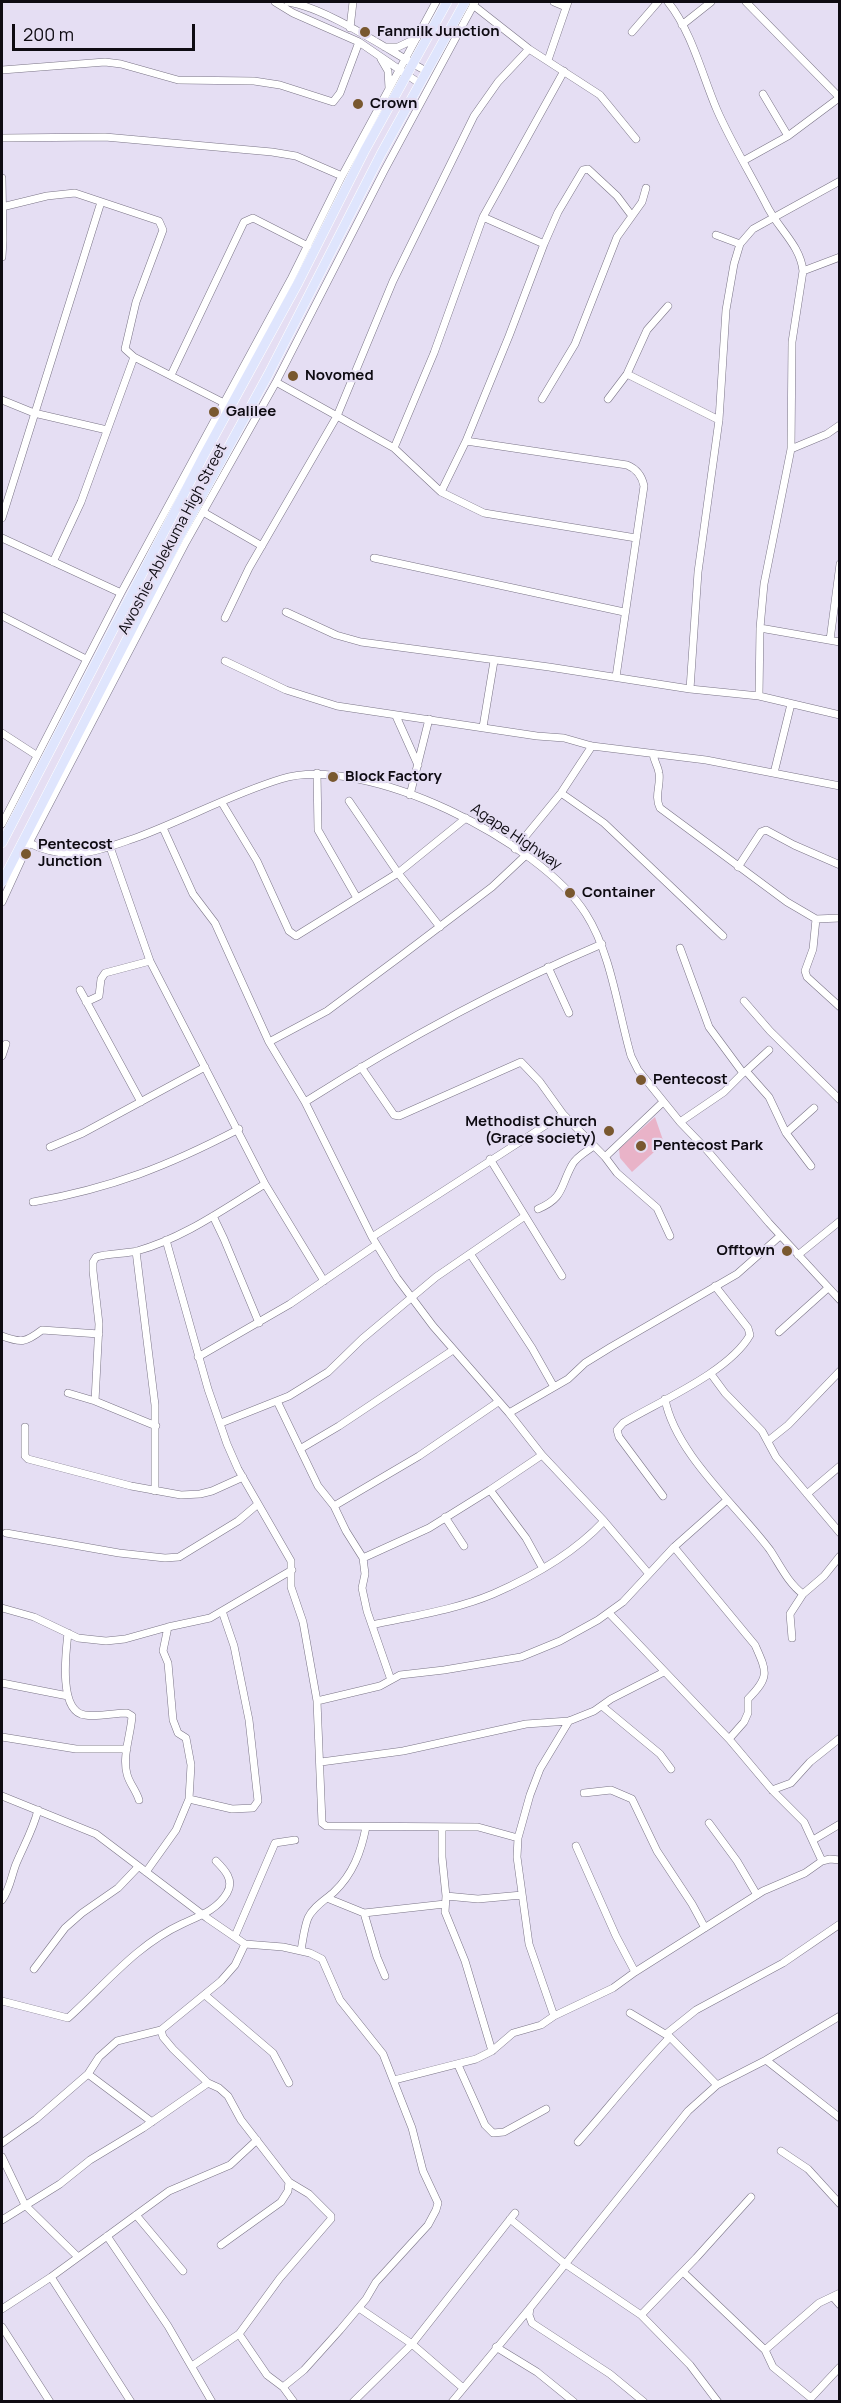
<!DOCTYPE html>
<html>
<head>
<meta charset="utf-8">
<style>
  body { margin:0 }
  #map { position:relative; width:841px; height:2403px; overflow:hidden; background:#e5def3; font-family:Manrope,sans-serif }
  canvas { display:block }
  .frame { position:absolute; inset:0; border:3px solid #0e0b12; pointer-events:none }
  .scale { position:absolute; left:12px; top:24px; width:183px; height:27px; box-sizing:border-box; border:3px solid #0e0b12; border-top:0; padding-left:8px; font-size:18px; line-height:21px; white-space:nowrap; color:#0e0b12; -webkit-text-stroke:4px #e5def3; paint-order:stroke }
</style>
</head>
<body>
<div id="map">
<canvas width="841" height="2403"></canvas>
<div class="frame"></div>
<div class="scale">200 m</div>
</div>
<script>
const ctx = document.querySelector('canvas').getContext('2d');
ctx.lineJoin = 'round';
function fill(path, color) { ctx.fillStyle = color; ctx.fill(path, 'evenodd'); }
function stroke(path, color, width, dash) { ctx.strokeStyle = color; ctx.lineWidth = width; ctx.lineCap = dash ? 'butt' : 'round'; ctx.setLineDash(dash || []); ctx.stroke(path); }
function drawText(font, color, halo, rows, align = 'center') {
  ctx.font = font + ' Manrope,sans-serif'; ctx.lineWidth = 4.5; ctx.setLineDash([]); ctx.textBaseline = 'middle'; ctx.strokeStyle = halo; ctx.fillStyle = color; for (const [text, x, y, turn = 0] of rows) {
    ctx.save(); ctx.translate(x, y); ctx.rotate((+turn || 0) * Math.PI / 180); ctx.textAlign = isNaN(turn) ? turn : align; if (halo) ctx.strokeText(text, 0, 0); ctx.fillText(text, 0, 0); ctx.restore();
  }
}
fill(new Path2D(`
  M655 1117 664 1143 632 1172 620 1158 619 1149Z`), '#e9b3c8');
const minor = new Path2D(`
  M275 2 293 13 359 42 419 83
  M288 2C328 8 389 51 426 71
  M554 2 566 7
  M668 2C692 32 702 75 717 110 731 142 750 173 766 204 777 228 800 244 803 271L792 342 791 449 764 584 760 628 759 696
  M746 2 840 98
  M473 5 529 49 600 95 636 139
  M682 25 711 2
  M350 28 353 2
  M632 32 658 2
  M385 47H398L417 38
  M381 59 388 71 389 88
  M548 60 568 2
  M2 70 105 62 121 64 178 80 254 81 280 85 333 102 340 93 359 42
  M763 94 788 136
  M2 138 105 137 272 152 296 156 342 176
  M743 161 788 136 839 98
  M2 178 3 240 2 257
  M2 207 47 196 75 193 159 221 163 230 136 302 125 349 134 357 224 403
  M632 216 642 202 646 188
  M483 217 544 244
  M716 235 740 244
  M803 271 840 257
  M627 374 719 420
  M171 375 244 222 253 218 308 246
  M276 382 337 416 393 281 474 116 498 82 529 49
  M608 399 627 374 647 330 668 306
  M2 400 34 413 107 430
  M466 441 627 465C637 469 642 476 644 486L616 677
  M394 448 441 492 484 513 636 538
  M791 449 827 434 840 425
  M441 492 466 441 509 336 544 244 558 212 583 170 588 169 617 196 632 216 617 237 575 344 542 399
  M203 512 262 546
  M2 518 101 202
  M2 538 121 593
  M374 558 624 612
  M53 562 81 502 134 357
  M286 612 336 635 361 642 549 667 690 689 759 696 840 715
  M2 616 86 659
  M225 618 249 568 337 416 394 448 434 353 483 217 564 71
  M760 628 840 642
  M830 640 840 564
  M225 661 286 690 337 706 537 736 564 738 592 746 706 760 840 786
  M690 689 698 572 719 420 726 310 734 264 740 244 753 229 840 181
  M396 716 418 765
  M483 727 494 661
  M2 733 36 755
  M653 754C654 761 658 766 659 773 661 785 654 796 660 808L787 902 816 919 813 949 805 971 807 977 840 1007
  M317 773 318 830 357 898
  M774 773 791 704
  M561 793 604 823 723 936
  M410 795 429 719
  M349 801 398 873 440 927
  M222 803 257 861 289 931 296 936 398 873 466 818
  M2 824 121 593 291 279 342 176 436 2
  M163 828 193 894 215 923 269 1042 305 1102 372 1237 397 1278 433 1326 509 1413 542 1455 604 1521 649 1574
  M29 843C45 851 63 855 82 853 101 851 120 843 138 837 186 819 232 794 281 779 365 753 541 842 586 914 611 953 618 1011 631 1056L638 1070 680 1122 706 1149 769 1223 840 1300
  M110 847 150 961 265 1184 324 1281
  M515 849 561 793 592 746
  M738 867 761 832 766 830 794 845 840 865
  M2 902 29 843 186 542 276 382 384 171 475 2
  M816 919 840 918
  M680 948 709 1027 743 1073 724 1092 680 1122
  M548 967 569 1013
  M80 990 141 1102
  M744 1001 770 1031 840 1100
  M86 1002 99 996 101 979 105 973 150 961
  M269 1042 327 1011 401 956 492 887 525 856
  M2 1056 6 1044
  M361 1067 394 1115 399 1116 521 1062 540 1082 563 1114 605 1157 617 1173 657 1208 670 1236
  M746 1071 769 1097 786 1133 811 1166
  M745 1072 769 1050
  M305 1102C400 1042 498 988 602 944
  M786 1133 814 1108
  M50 1147 83 1133 205 1067
  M605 1157 663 1102
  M490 1159 562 1276
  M33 1202C112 1188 168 1166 239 1129
  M538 1209C564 1198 560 1187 572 1165 576 1157 587 1151 594 1146
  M213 1216 224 1239 259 1323
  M372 1237 563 1114
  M166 1240 208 1389 227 1444 238 1469 291 1561V1587L303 1622 317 1701 322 1823 326 1826 478 1827 518 1838
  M136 1251 155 1405V1491
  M471 1255 532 1348 554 1387
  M798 1255 840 1221
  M779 1332 828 1288
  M2 1336C21 1343 25 1343 42 1330L99 1334
  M198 1357 290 1304 376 1245
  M711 1374 725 1393 762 1431 776 1457 840 1533
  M68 1393 95 1401 156 1426
  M665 1399C675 1453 737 1506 770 1550 780 1565 788 1583 803 1594L824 1576 840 1556
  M95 1401 99 1324 93 1271V1262L96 1257C109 1253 124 1254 137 1251 184 1238 225 1208 265 1184
  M277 1401 318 1486 334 1506 346 1531 363 1558 365 1574 362 1588 367 1611 391 1680
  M509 1413 568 1379 585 1363 611 1347 737 1274 780 1236
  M221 1423 289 1396 328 1372 362 1339 436 1277 525 1216
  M25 1427V1456L28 1459 131 1486 181 1495 200 1494 212 1491 243 1477
  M768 1441 788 1425 840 1371
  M300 1449 339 1426 453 1350
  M490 1490 526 1538 542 1567
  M807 1494 840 1466
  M663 1496 619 1437 617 1430 623 1423C660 1401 729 1372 750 1335L748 1328 715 1286
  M334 1506 419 1456 498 1402
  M445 1517 464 1546
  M6 1533 119 1553 165 1558 179 1557 238 1521 258 1504
  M674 1547 755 1645C767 1672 770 1677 748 1699V1713L744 1722 729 1739
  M363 1558 429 1528 490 1490 542 1455
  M2 1608 34 1617 78 1638 106 1641 125 1639 168 1627 210 1618 292 1570
  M609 1613 729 1739 772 1790 804 1822 822 1861
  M372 1625C412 1616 455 1610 493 1594 532 1577 575 1552 604 1521
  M68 1633C66 1651 58 1712 85 1715 98 1717 114 1713 127 1713L132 1716C131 1734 122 1756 127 1774 129 1783 136 1790 139 1800
  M792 1638 790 1614 803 1594
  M2 1683 68 1696
  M317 1701 380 1686 400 1675 444 1670 521 1657 560 1641 598 1620 623 1602 674 1547 727 1500
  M602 1706 660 1754 671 1769
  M2 1737 76 1749H127
  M321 1762 403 1751 526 1724 569 1721 594 1711 611 1699 664 1672
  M772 1790 791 1783 810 1762 840 1738
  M584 1793 611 1790 632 1799 657 1851 692 1904 705 1928
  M2 1796 96 1834 207 1918 245 1944 283 1947 310 1953 322 1959 340 2000 383 2054 412 2128 423 2171 438 2203 436 2210 428 2225 376 2282 366 2299 340 2330 304 2370 283 2387
  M189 1799 232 1809 253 1808 258 1801 249 1720 234 1646 222 1611
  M709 1823 737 1861 757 1895
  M442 1827V1857L446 1896 445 1912 465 1961 492 2051
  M813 1840 840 1824
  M576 1846 616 1936 635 1972
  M146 1872 176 1830 189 1799 191 1765 186 1738 178 1733 173 1720 168 1663 163 1651 168 1627
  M446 1896 478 1899 522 1895
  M327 1898 364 1913 377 1957 385 1976
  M2 1900C10 1889 11 1877 16 1864 24 1845 33 1830 38 1810
  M364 1913 445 1904
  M235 1936 275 1843 295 1840
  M301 1950C303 1940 304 1928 308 1918 313 1907 325 1900 334 1892 353 1874 361 1852 366 1827
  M34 1969 65 1928 82 1913 118 1888 138 1867
  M205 1995 273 2053 289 2083
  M2 2001 68 2018C105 1985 136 1945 182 1924 199 1916 217 1910 227 1893 235 1880 224 1869 216 1861
  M630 2013 670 2037 717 2085
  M554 2016 529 1944 517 1857 518 1838 530 1795 540 1769 569 1721
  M666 2034 696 2010 783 1963 840 1924
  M766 2060 840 2118
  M458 2065 485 2125 493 2133 504 2132 546 2109
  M88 2074 152 2122
  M394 2080 476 2059 492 2051 513 2033 541 2025 554 2016 613 1988 635 1972 763 1891 805 1873 822 1861 830 1859 840 1860
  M578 2142C609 2107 637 2071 670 2037
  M2 2143 36 2119 88 2074 99 2057 117 2041 161 2030
  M781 2151 808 2169 840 2204
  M2 2157 25 2205 78 2257
  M136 2215 183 2271
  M510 2219 564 2263 641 2315 696 2258 751 2197
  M2 2220 60 2184 90 2160 143 2128 208 2083
  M107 2236 168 2326 212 2402
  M221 2245 281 2202 288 2191 289 2182 241 2120 228 2096 219 2088 208 2083 173 2049 163 2037 161 2030 221 1981 235 1965 245 1944
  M683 2272 765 2350 819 2303 840 2293
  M51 2277 131 2402
  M833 2297 840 2305
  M359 2308 412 2344 463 2388
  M530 2308 529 2315 532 2323 610 2374 644 2402
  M2 2309 51 2277 169 2191 230 2165 257 2140
  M641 2315 690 2365 718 2402
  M2 2327 50 2402
  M239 2334 267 2375 283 2387 294 2402
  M496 2347 537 2372 574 2402
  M765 2350 773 2367 811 2398 840 2367
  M192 2366 239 2334 280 2278 331 2219V2216L309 2194 289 2182
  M353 2402 412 2344 515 2213
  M452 2402 530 2308 688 2111 717 2085 766 2060 840 2016`);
const major = new Path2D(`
  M2 843 204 455 298 283 365 150 447 2
  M2 882 181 534 268 375 381 154 465 2`);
stroke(minor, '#7a7486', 8);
stroke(major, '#fff', 10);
stroke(minor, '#fff', 7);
stroke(major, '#dfe5fd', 9);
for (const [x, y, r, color] of [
  [365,32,6,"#79582f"],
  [358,104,6,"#79582f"],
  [293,376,6,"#79582f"],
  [214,412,6,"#79582f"],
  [333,777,6,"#79582f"],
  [26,854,6,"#79582f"],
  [570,893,6,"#79582f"],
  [641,1080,6,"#79582f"],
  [609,1131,6,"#79582f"],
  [641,1146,6,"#79582f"],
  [787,1251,6,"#79582f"]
]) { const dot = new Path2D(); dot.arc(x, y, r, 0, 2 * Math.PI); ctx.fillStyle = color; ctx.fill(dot); stroke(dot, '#e5def3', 2); }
drawText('bold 15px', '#0e0b12', '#e5def3', [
  ["Fanmilk Junction",377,32],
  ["Crown",370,104],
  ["Novomed",305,376],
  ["Galilee",226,412],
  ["Block Factory",345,777],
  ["Pentecost",38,845],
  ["Junction",38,862],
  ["Container",582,893],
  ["Pentecost",653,1080],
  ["Methodist Church",597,1122,"right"],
  ["(Grace society)",597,1139,"right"],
  ["Pentecost Park",653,1146],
  ["Offtown",775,1251,"right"]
], 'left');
drawText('15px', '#0e0b12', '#e5def3', [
  ["Awoshie-Ablekuma High Street",173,539,-62],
  ["Agape Highway",516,837,34]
]);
</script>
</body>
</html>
